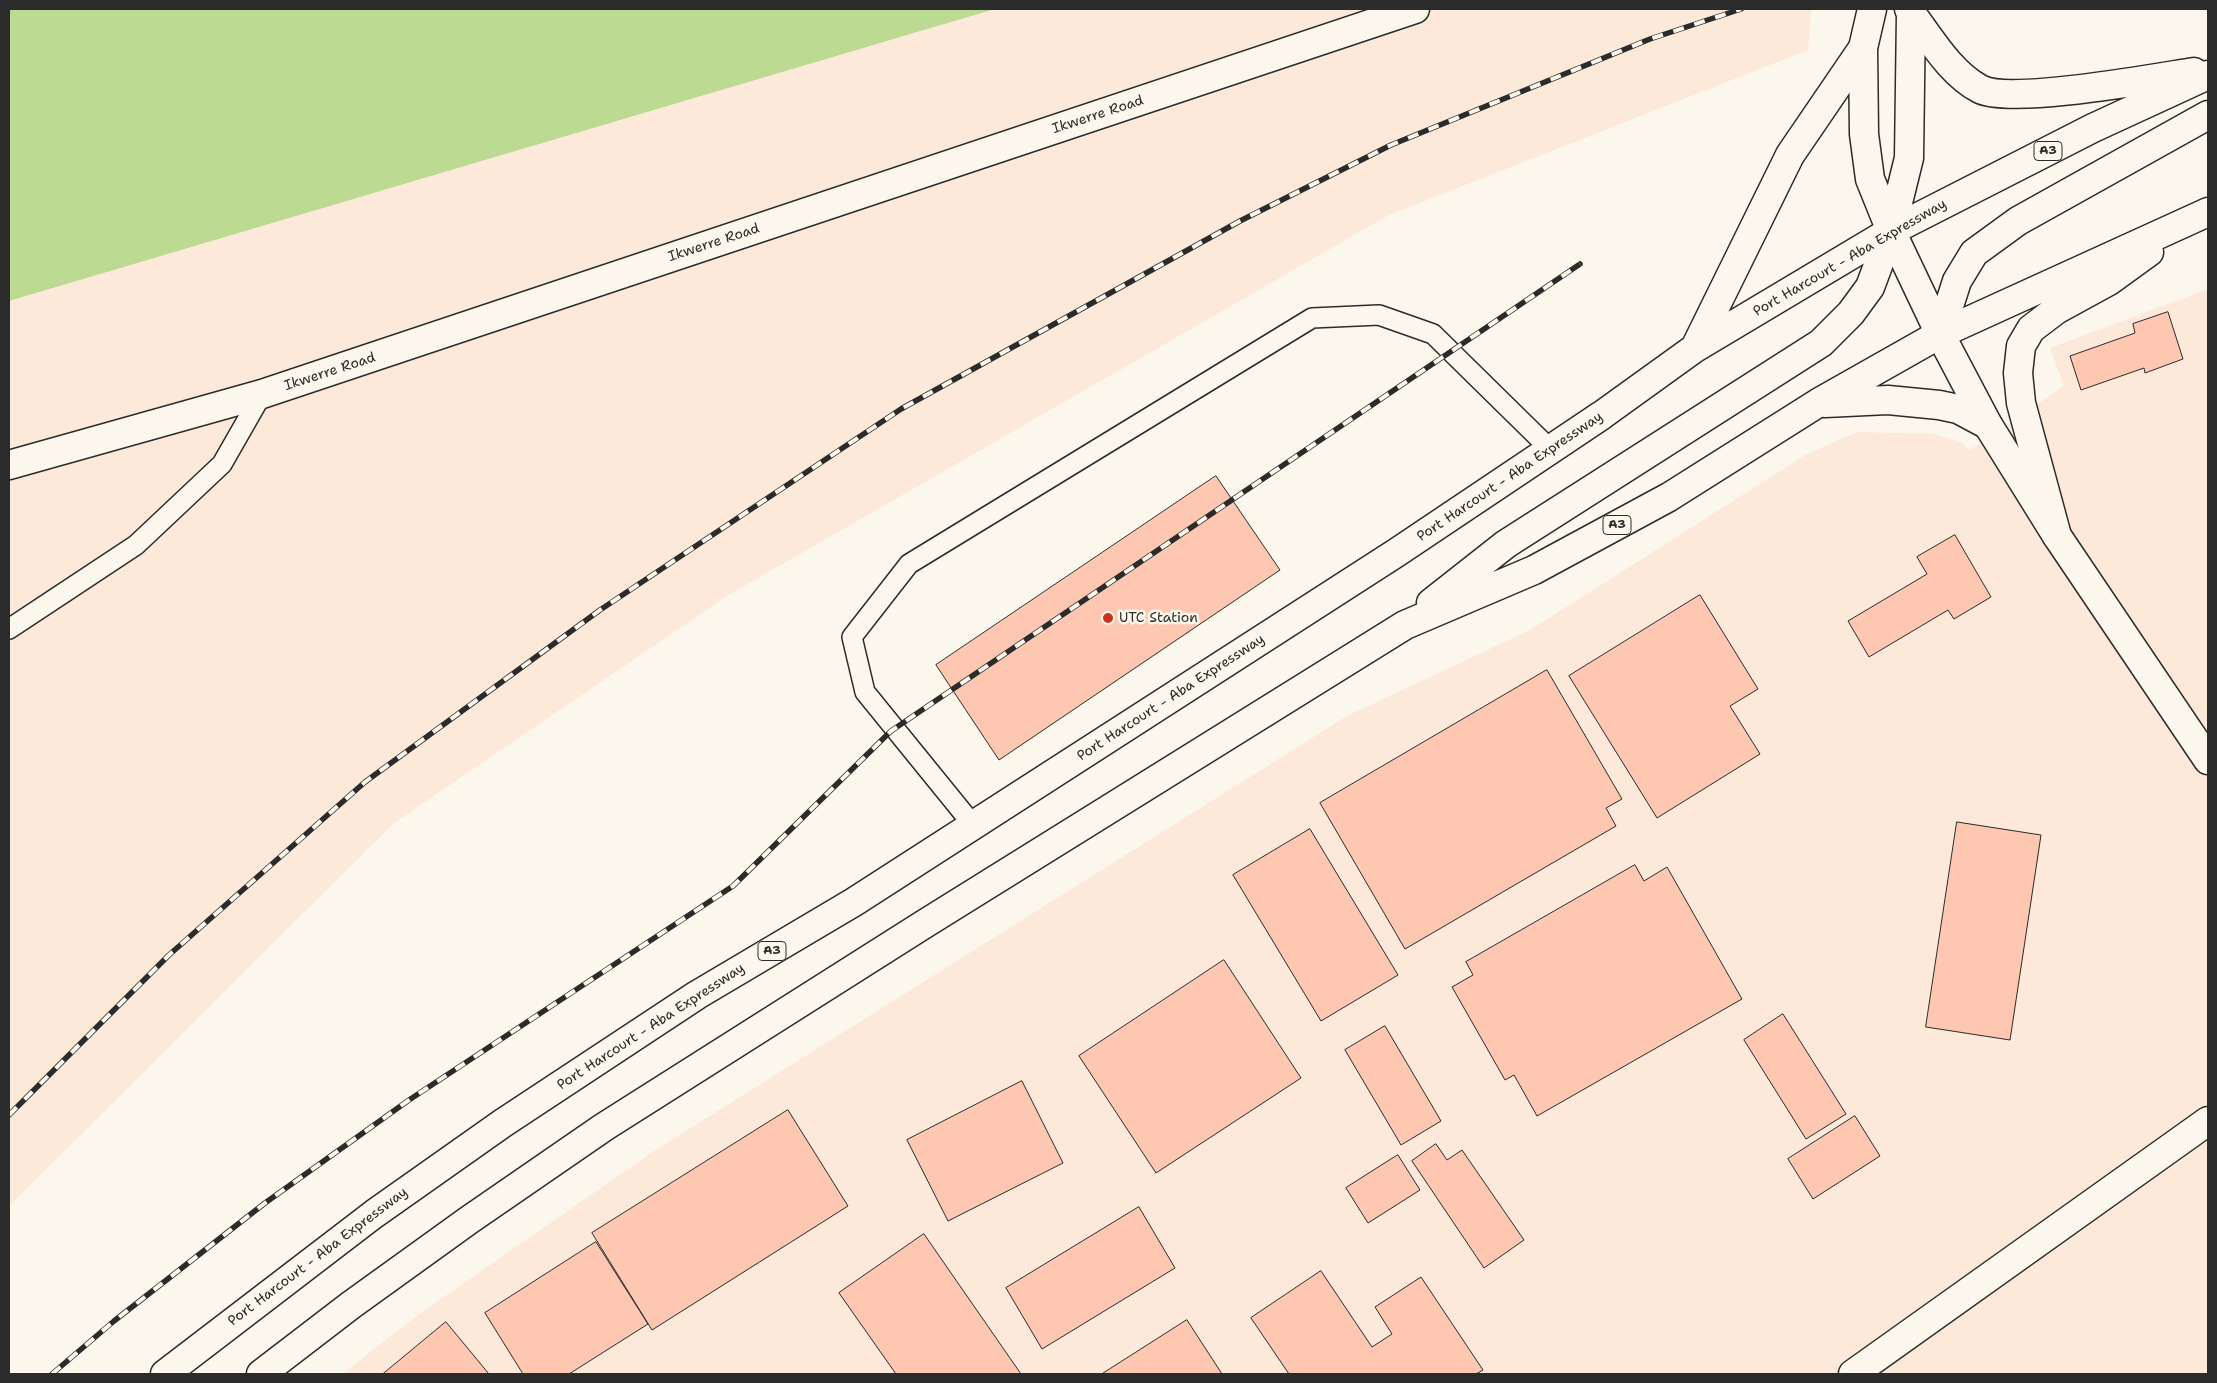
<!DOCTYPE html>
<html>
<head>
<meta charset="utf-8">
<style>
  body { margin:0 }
  #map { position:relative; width:2217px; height:1383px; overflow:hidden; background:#fbf7ec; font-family:"Shantell Sans",sans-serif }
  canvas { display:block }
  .frame { position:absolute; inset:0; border:10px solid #2b2b2b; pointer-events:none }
</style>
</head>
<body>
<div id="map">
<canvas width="2217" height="1383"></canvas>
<div class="frame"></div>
</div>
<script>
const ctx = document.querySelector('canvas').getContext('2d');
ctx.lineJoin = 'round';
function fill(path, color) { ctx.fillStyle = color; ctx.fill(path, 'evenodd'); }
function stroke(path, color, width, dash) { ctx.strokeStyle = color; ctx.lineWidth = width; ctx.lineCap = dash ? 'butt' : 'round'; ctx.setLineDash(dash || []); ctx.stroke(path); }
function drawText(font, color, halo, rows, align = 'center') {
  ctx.font = font + ' "Shantell Sans",sans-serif'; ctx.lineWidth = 5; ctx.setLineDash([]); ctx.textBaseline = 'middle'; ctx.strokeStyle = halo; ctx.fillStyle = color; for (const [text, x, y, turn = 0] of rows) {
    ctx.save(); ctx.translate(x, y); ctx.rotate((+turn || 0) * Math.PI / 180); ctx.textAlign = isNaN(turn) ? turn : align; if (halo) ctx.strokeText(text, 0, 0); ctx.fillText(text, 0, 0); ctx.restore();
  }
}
fill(new Path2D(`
  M995 9H1811L1808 50 1389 215 727 596 394 823 9 1206V301Z
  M2208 289V1374H342L418 1315 654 1151 1347 716 1530 630 1807 454 1857 432 1935 434 1961 442 1970 450 2064 386 2050 348Z`), '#fce9da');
fill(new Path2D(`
  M9 9H995L9 301Z`), '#bdda92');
const building = new Path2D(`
  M2168 312 2183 359 2145 373 2144 368 2081 390 2070 356 2135 333 2133 324Z
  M1216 476 1280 570 999 760 936 665Z
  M1955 535 1991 597 1954 619 1948 610 1869 657 1848 621 1927 574 1917 557Z
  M1700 595 1758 689 1730 706 1760 754 1657 818 1569 676Z
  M1547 670 1622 799 1606 808 1616 826 1405 949 1320 803Z
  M1957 822 2041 835 2010 1040 1926 1027Z
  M1310 829 1398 975 1321 1021 1233 875Z
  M1635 865 1644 881 1667 867 1742 999 1537 1116 1514 1075 1505 1080 1452 987 1473 975 1466 962Z
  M1224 960 1301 1078 1156 1173 1079 1056Z
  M1783 1014 1846 1114 1806 1139 1744 1040Z
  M1385 1026 1441 1121 1401 1145 1345 1050Z
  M1022 1081 1063 1163 948 1221 907 1140Z
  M788 1110 848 1206 652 1330 592 1233Z
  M1855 1116 1880 1156 1813 1199 1788 1159Z
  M1436 1144 1447 1160 1462 1150 1524 1240 1484 1268 1412 1161Z
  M1398 1155 1420 1190 1368 1223 1346 1188Z
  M1139 1207 1175 1268 1042 1349 1006 1288Z
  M924 1234 1021 1374H896L839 1293Z
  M596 1242 648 1324 569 1374H523L485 1313Z
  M1321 1271 1372 1347 1392 1334 1375 1307 1421 1277 1483 1370 1476 1374H1289L1251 1318Z
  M1187 1320 1222 1374H1102Z
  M446 1322 489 1374H383Z`);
fill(building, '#fec7b1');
stroke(building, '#2b2b2b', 1);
const service = new Path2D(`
  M9 629 136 545 222 464 262 394
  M973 825 865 692 852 637 909 564 1312 318 1379 315 1433 334 1550 449`);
const minor = new Path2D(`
  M9 465 262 394 1415 9`);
const tertiary = new Path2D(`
  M1872 9 1863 48 1864 134 1870 179 1891 231 1940 334 1988 425 2057 536 2208 760
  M1891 231 1909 158 1911 13 1909 9
  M1853 1374 2208 1121`);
const trunk = new Path2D(`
  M1911 13C1931 39 1950 73 1980 89 2010 105 2155 78 2194 72
  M1940 334 1957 281 1974 253 2018 221 2208 115
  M1695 348 1790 155 1863 48
  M1825 403 1888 400 1939 405 1958 409 1988 425
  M2057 536 2021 403 2018 373 2021 346 2031 329 2056 310 2109 281 2149 252
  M1431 603 1506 544 1821 343 1851 313 1870 287 1891 231
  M165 1374 374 1214 503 1123 697 995 854 902 1396 553 1602 415 1695 348 1891 231 2093 128 2208 75
  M261 1374 351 1305 469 1220 604 1127 926 923 1405 625 1534 570 1669 497 1818 403 1940 334 2208 212`);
stroke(service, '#2b2b2b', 22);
stroke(minor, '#2b2b2b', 31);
stroke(tertiary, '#2b2b2b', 31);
stroke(trunk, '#2b2b2b', 31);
stroke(service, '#fbf7ec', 19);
stroke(minor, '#fbf7ec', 28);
stroke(tertiary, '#fbf7ec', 28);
stroke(trunk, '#fbf7ec', 28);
const rail = new Path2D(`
  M9 1115 169 955 365 782 600 610 901 409 1240 221 1391 145 1650 39 1741 9
  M52 1374 114 1321 265 1203 409 1100 733 886 891 731 1580 264`);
stroke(rail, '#2b2b2b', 5.5);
stroke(rail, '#fbf7ec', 4, [11]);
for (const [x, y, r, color] of [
  [1108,618,6,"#c8321e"]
]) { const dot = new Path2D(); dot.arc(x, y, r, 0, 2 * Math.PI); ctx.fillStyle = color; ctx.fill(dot); stroke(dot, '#fbf7ec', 2); }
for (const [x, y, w] of [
  [2048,151,28],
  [1617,525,28],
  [772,951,28]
]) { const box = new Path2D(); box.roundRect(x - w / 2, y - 9.5, w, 19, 4); ctx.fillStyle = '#fbf7ec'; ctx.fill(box); stroke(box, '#2b2b2b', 1); }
drawText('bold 12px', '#2b2b2b', null, [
  ["A3",2048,151],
  ["A3",1617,525],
  ["A3",772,951]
]);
drawText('14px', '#2b2b2b', '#fbf7ec', [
  ["Ikwerre Road",1098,115,-18],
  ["Ikwerre Road",714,243,-18],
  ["Port Harcourt - Aba Expressway",1850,258,-30],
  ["Ikwerre Road",330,372,-18],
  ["Port Harcourt - Aba Expressway",1510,477,-34],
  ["Port Harcourt - Aba Expressway",1171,698,-33],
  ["Port Harcourt - Aba Expressway",651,1027,-33],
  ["Port Harcourt - Aba Expressway",318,1257,-37]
]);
drawText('14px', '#2b2b2b', '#fbf7ec', [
  ["UTC Station",1119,618]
], 'left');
</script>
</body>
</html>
